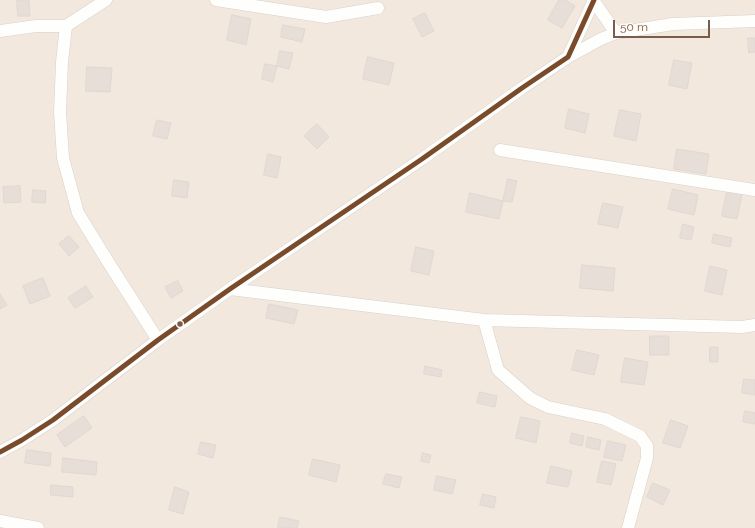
<!DOCTYPE html>
<html>
<head>
<meta charset="utf-8">
<style>
  body { margin:0 }
  #map { position:relative; width:755px; height:528px; overflow:hidden; background:#f9f5f0; font-family:Raleway,sans-serif }
  canvas { display:block }
  .scale { position:absolute; left:613px; top:20px; width:97px; height:18px; box-sizing:border-box; border:2px solid #7a5c4d; border-top:0; padding-left:5px; font-size:12px; line-height:14px; white-space:nowrap; color:#7a5c4d; -webkit-text-stroke:3px #fffaf3; paint-order:stroke }
</style>
</head>
<body>
<div id="map">
<canvas width="755" height="528"></canvas>
<div class="scale">50 m</div>
</div>
<script>
const ctx = document.querySelector('canvas').getContext('2d');
ctx.lineJoin = 'round';
function fill(path, color) { ctx.fillStyle = color; ctx.fill(path, 'evenodd'); }
function stroke(path, color, width, dash) { ctx.strokeStyle = color; ctx.lineWidth = width; ctx.lineCap = dash ? 'butt' : 'round'; ctx.setLineDash(dash || []); ctx.stroke(path); }
fill(new Path2D(`
  M0 0H755V528H0Z`), '#f2e8de');
const building = new Path2D(`
  M17 0H29L30 16H18Z
  M559 0H565L575 6 562 28 548 20Z
  M425 13 434 31 422 37 413 19Z
  M232 15 251 19 246 45 227 40Z
  M283 25 305 29 302 42 281 37Z
  M748 38H755V52L749 53Z
  M280 51 293 53 289 69 277 66Z
  M368 57 394 63 389 85 363 79Z
  M674 60 692 63 687 89 669 85Z
  M265 64 277 66 273 82 262 79Z
  M87 67 112 68 110 92 86 91Z
  M569 109 589 114 585 133 565 128Z
  M620 110 641 114 636 141 614 136Z
  M157 120 171 123 167 139 153 136Z
  M317 124 329 137 317 149 304 136Z
  M677 149 709 154 706 174 674 169Z
  M268 154 281 157 277 178 264 175Z
  M508 179 517 181 512 202 503 201Z
  M174 180 189 182 187 198 172 196Z
  M20 186 21 202 4 203 3 187Z
  M673 189 698 195 694 215 668 209Z
  M33 190 46 191 45 203 32 202Z
  M727 191 742 194 737 219 722 216Z
  M470 193 503 201 499 219 466 212Z
  M603 203 623 207 618 228 598 224Z
  M683 224 694 227 691 240 680 238Z
  M714 234 732 238 730 247 712 243Z
  M69 236 79 247 69 256 59 244Z
  M416 247 434 251 429 275 411 271Z
  M582 265 615 268 613 291 580 288Z
  M710 266 727 270 722 295 705 291Z
  M43 278 50 296 30 304 23 286Z
  M178 281 183 291 171 298 165 287Z
  M86 286 93 297 75 308 68 298Z
  M0 294 7 305 0 309Z
  M269 304 298 310 294 324 266 318Z
  M650 336H669V355H650Z
  M710 347H718V362H710Z
  M577 350 599 355 594 375 572 370Z
  M625 358 648 362 644 385 621 382Z
  M425 366 442 370 441 377 424 374Z
  M744 379 755 380V395L742 393Z
  M480 392 497 396 495 407 477 403Z
  M745 411 755 413V424L743 422Z
  M84 416 92 428 65 447 57 435Z
  M521 417 540 421 536 443 516 438Z
  M671 420 688 426 680 448 663 443Z
  M572 433 584 436 582 446 570 443Z
  M588 437 601 440 599 450 586 447Z
  M608 441 626 445 622 461 604 457Z
  M201 442 216 445 213 458 198 454Z
  M27 450 51 453 50 466 25 463Z
  M423 453 431 455 429 463 421 461Z
  M63 458 97 462 96 475 62 472Z
  M313 459 340 465 336 482 309 475Z
  M602 461 616 464 611 485 597 482Z
  M551 466 572 471 568 487 547 483Z
  M386 474 402 477 399 488 383 484Z
  M437 476 456 480 452 494 434 490Z
  M653 483 670 490 663 505 647 497Z
  M51 485 73 487V497L51 495Z
  M175 487 189 492 183 514 169 510Z
  M483 494 496 497 494 508 480 505Z
  M280 517 299 521 297 528H278Z`);
fill(building, '#e6ded7');
stroke(building, '#e2d8d2', 1);
const minor = new Path2D(`
  M106 0 66 26 62 62 60 112 63 158 78 213 110 265 158 340
  M216 0 326 17 378 8
  M593 0 616 33
  M0 31 36 26H66
  M568 57 601 39 616 33 673 24 755 21
  M500 150 755 190
  M230 289 484 320 742 327 755 325
  M484 320 498 370 530 398 548 407 605 419 640 436 647 446V458L628 528
  M0 452 22 440 53 420 158 340 230 289 422 159 522 88 568 57 594 0
  M0 521 38 528`);
stroke(minor, '#d7d1cb', 13);
stroke(minor, '#fefefd', 12);
stroke(new Path2D(`
  M0 452 22 440 53 420 158 340 230 289 422 159 522 88 568 57 594 0`), '#7a4b2a', 5);
for (const [x, y, r, color] of [
  [180,324,3.5,"#7a5c4d"]
]) { const dot = new Path2D(); dot.arc(x, y, r, 0, 2 * Math.PI); ctx.fillStyle = color; ctx.fill(dot); stroke(dot, '#fffaf3', 1.5); }
</script>
</body>
</html>
